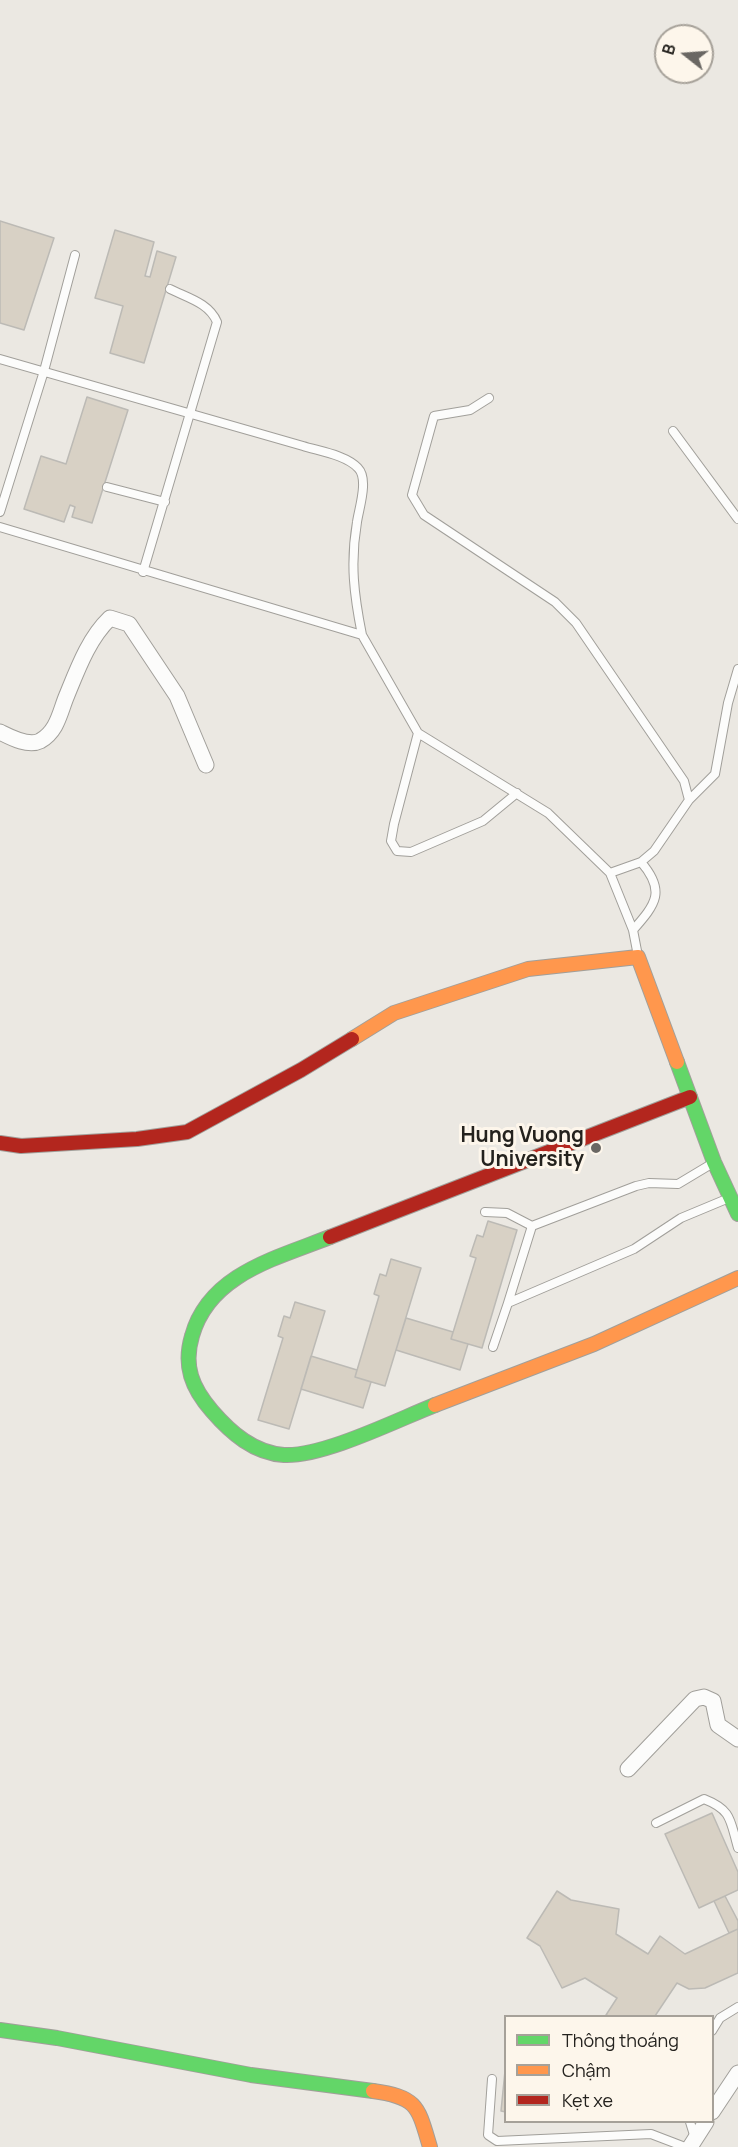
<!DOCTYPE html>
<html>
<head>
<meta charset="utf-8">
<style>
  body { margin:0 }
  #map { position:relative; width:738px; height:2147px; overflow:hidden; background:#ebe8e2; font-family:Manrope,sans-serif }
  canvas { display:block }
  .legend { position:absolute; left:504px; top:2015px; width:210px; height:108px; box-sizing:border-box; background:#fdf6eb; border:2px solid #a6a199; margin:0; padding:8px 10px; list-style:none; font-size:18px; color:#24221e }
  .legend li { display:flex; align-items:center; gap:12px; height:30px }
  .legend b { width:30px; border:2px solid #a6a199 }
  .north { position:absolute; left:654px; top:24px; width:60px; height:60px; box-sizing:border-box; background:#fdf6eb; border:2px solid #a6a199; border-radius:50%; rotate:287deg; font-size:16px; font-weight:700; line-height:24px; text-align:center; color:#24221e }
  .north::after { content:''; display:block; margin:auto; width:21px; height:27px; background:#6a6763; clip-path:polygon(50% 0,100% 100%,50% 72%,0 100%) }
</style>
</head>
<body>
<div id="map">
<canvas width="738" height="2147"></canvas>
<ul class="legend">
<li><b style="height:8px;background:#63d668"></b>Thông thoáng</li>
<li><b style="height:8px;background:#ff974d"></b>Chậm</li>
<li><b style="height:8px;background:#b3261e"></b>Kẹt xe</li>
</ul>
<div class="north">B</div>
</div>
<script>
const ctx = document.querySelector('canvas').getContext('2d');
ctx.lineJoin = 'round';
function fill(path, color) { ctx.fillStyle = color; ctx.fill(path, 'evenodd'); }
function stroke(path, color, width, dash) { ctx.strokeStyle = color; ctx.lineWidth = width; ctx.lineCap = dash ? 'butt' : 'round'; ctx.setLineDash(dash || []); ctx.stroke(path); }
function drawText(font, color, halo, rows, align = 'center') {
  ctx.font = font + ' Manrope,sans-serif'; ctx.lineWidth = 6; ctx.setLineDash([]); ctx.textBaseline = 'middle'; ctx.strokeStyle = halo; ctx.fillStyle = color; for (const [text, x, y, turn = 0] of rows) {
    ctx.save(); ctx.translate(x, y); ctx.rotate((+turn || 0) * Math.PI / 180); ctx.textAlign = isNaN(turn) ? turn : align; if (halo) ctx.strokeText(text, 0, 0); ctx.fillText(text, 0, 0); ctx.restore();
  }
}
const building = new Path2D(`
  M0 221 54 238 24 330 0 323Z
  M115 230 154 242 145 276 150 277 157 251 176 257 144 363 110 353 123 306 95 298Z
  M87 397 128 410 92 523 72 517 75 507 70 505 64 522 24 509 41 456 66 464Z
  M488 1221 517 1230 482 1348 451 1339 476 1258 470 1256 477 1235 483 1237Z
  M391 1259 421 1268 385 1386 355 1377 379 1296 374 1294 380 1274 386 1276Z
  M295 1302 325 1311 289 1429 258 1420 283 1338 278 1336 284 1316 290 1318Z
  M406 1318 453 1332 451 1339 468 1344 460 1370 396 1350Z
  M311 1356 357 1370 355 1377 371 1382 363 1408 301 1389Z
  M712 1813 738 1872V1890L699 1908 665 1834Z
  M557 1891 571 1900 619 1909 616 1934 648 1954 660 1936 685 1954 738 1929V1973L705 1988 689 1989 677 1983 655 2016H609L606 2015 617 1998 585 1978 562 1988 540 1946 527 1938Z
  M725 1896 738 1921V1929L729 1933 714 1901Z
  M506 2061V2112L501 2111Z`);
fill(building, '#d8d1c5');
stroke(building, '#bcbab5', 1.5);
const lane = new Path2D(`
  M0 359 303 446C319 451 346 455 358 468 369 479 359 508 357 522 350 563 354 595 362 635
  M489 398 470 410 434 416 412 495 424 515 555 602 576 623 684 781 689 800 654 851 641 862 610 873
  M673 431 738 519
  M107 487 165 502
  M0 512 44 371 75 255
  M0 527 362 635 418 733 548 813 610 873 633 930 638 956
  M143 572 217 322C209 303 188 298 170 289
  M418 733 394 824 391 841 397 851 411 852 483 821 517 793
  M689 800 715 774 728 703 738 669
  M633 930C656 904 666 891 641 862
  M485 1212 507 1213 532 1226 636 1186 649 1183 678 1184 713 1163
  M508 1303 532 1226
  M493 1347 508 1303 634 1249 681 1218 729 1198
  M656 1823 704 1799C732 1810 730 1820 738 1848
  M712 2031 720 2018 738 2007
  M492 2079 488 2135 497 2141 651 2134 685 2147
  M690 2122 695 2138`);
const street = new Path2D(`
  M0 732C10 737 28 747 40 741 58 731 60 711 67 695 78 668 89 638 110 618L129 624 177 696 206 765
  M628 1769 695 1699 704 1697 713 1701 718 1725 738 1739
  M712 2112 738 2073
  M690 2147 706 2122`);
const fast = new Path2D(`
  M677 1062 714 1162 738 1214
  M330 1237C277 1258 209 1274 192 1336 183 1366 192 1388 212 1411 231 1433 254 1453 284 1455 323 1457 397 1420 435 1405
  M0 2030 57 2038 251 2075 373 2091`);
const slow = new Path2D(`
  M352 1039 394 1013 528 969 638 957 677 1062
  M435 1405 594 1344 738 1278
  M373 2091C418 2097 418 2107 430 2147`);
const jam = new Path2D(`
  M0 1143 21 1146 137 1139 187 1132 301 1070 352 1039
  M330 1237 690 1097`);
stroke(lane, '#a19f9a', 10);
stroke(street, '#a19f9a', 17);
stroke(fast, '#a19f9a', 16);
stroke(slow, '#a19f9a', 16);
stroke(jam, '#a19f9a', 16);
stroke(lane, '#fcfcfb', 8);
stroke(street, '#fcfcfb', 15);
stroke(fast, '#63d668', 14);
stroke(slow, '#ff974d', 14);
stroke(jam, '#b3261e', 14);
for (const [x, y, r, color] of [
  [596,1148,6,"#6a6763"]
]) { const dot = new Path2D(); dot.arc(x, y, r, 0, 2 * Math.PI); ctx.fillStyle = color; ctx.fill(dot); stroke(dot, '#fdf6eb', 2); }
drawText('bold 21px', '#24221e', '#fdf6eb', [
  ["Hung Vuong",584,1136],
  ["University",584,1160]
], 'right');
</script>
</body>
</html>
